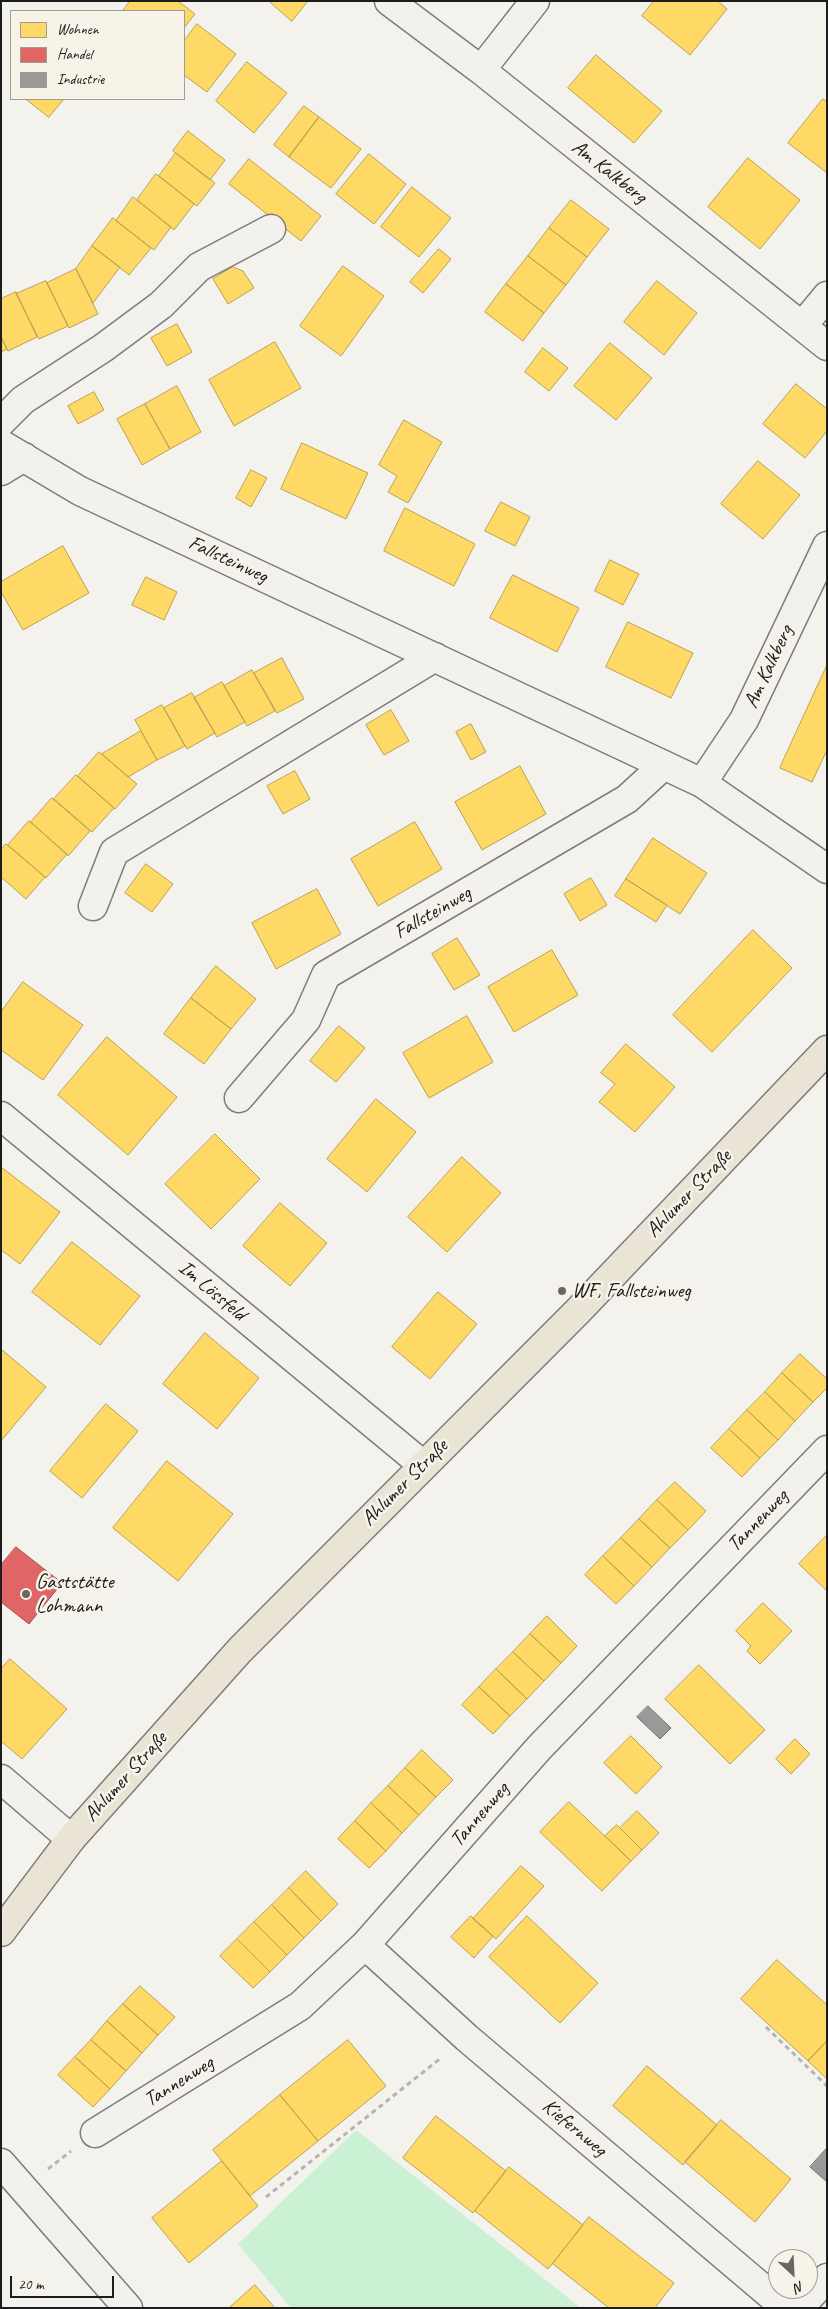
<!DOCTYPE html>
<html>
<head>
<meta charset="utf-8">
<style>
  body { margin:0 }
  #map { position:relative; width:828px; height:2309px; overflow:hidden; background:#f4f2ec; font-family:Caveat,sans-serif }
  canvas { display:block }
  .frame { position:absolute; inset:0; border:2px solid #1c1c1c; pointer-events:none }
  .legend { position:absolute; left:10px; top:10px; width:175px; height:90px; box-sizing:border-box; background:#f7f3e8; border:1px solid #9f9d96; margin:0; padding:6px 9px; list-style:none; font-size:15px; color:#1c1c1c }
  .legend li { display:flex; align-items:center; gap:10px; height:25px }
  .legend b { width:25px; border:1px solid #9f9d96 }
  .north { position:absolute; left:768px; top:2249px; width:50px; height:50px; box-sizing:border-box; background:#f7f3e8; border:1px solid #9f9d96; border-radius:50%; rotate:155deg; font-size:14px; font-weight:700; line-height:20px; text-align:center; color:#1c1c1c }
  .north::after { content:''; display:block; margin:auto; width:18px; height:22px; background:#686765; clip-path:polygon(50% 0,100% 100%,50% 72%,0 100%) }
  .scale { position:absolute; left:10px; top:2276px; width:104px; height:22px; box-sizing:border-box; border:2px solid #1c1c1c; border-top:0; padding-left:6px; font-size:15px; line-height:18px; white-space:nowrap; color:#1c1c1c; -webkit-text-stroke:4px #f7f3e8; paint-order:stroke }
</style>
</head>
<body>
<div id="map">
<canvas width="828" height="2309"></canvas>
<div class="frame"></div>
<ul class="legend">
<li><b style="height:14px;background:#ffd966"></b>Wohnen</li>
<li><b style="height:14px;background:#e06666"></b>Handel</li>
<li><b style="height:14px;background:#999"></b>Industrie</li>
</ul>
<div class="north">N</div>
<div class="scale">20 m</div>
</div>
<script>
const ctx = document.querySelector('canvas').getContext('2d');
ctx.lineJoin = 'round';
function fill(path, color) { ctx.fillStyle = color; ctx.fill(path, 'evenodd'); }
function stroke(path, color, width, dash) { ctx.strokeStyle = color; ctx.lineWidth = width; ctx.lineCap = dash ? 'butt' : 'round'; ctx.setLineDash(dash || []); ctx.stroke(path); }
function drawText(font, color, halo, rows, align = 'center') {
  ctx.font = font + ' Caveat,sans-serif'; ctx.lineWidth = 5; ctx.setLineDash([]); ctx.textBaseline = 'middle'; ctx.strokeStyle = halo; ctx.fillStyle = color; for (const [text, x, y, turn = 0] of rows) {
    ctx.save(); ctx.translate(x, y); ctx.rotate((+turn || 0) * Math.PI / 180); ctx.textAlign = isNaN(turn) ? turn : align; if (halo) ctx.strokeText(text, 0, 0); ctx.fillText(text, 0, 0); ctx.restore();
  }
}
fill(new Path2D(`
  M356 2130 581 2308H291L238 2244Z`), '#caf1d3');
const homes = new Path2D(`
  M130 1H178L195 14 184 28V11H123Z
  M269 1H308L292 21Z
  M654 1H718L727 9 690 55 642 16Z
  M197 24 236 54 207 92 184 75V41Z
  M596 55 662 111 634 143 568 88Z
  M247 62 287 93 254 133 216 101Z
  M26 99H64L49 117Z
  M823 99 827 102V173L788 143Z
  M304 106 319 117 289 157 274 145Z
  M319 117 361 149 331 188 289 157Z
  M188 131 225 160 210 180 173 151Z
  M176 153 215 183 197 206 159 176Z
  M369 154 406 184 374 224 336 194Z
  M748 158 800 200 760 249 708 207Z
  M249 159 321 216 301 241 229 184Z
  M156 174 194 204 174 230 137 200Z
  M412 187 451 218 419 257 381 227Z
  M133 197 171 227 154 250 116 221Z
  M571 200 609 229 587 257 549 228Z
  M113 218 151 248 129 275 92 246Z
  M549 228 587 257 566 285 528 256Z
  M92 246 120 267 93 303 76 269Z
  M439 249 451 259 423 293 410 282Z
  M528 256 566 285 544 313 506 284Z
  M343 266 384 296 341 356 300 326Z
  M233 267 243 271 254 288 228 304 213 279Z
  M76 269 98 314 69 328 47 283Z
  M46 281 68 326 39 339 16 294Z
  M657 281 697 313 664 355 624 322Z
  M506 284 544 313 523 341 485 312Z
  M16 292 37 337 8 351 1 337V299Z
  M177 324 192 352 167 366 151 338Z
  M1 337 7 349 1 352Z
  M275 342 301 388 234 426 209 380Z
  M610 343 652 378 616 420 574 386Z
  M543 348 568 368 549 391 525 372Z
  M796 384 827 409V431L805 458 763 424Z
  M177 386 201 432 170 449 145 404Z
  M94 392 104 410 78 424 68 406Z
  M145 404 170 449 142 465 117 419Z
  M404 420 442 442 408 503 388 492 397 476 379 465Z
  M302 443 368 473 346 519 281 489Z
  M758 461 800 495 763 539 721 504Z
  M251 470 267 478 251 507 236 498Z
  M501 502 530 517 515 546 485 531Z
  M405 508 475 544 454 586 384 551Z
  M63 546 89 593 23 630 1 592V582Z
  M610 560 639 574 623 605 595 591Z
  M513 575 579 608 557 652 490 618Z
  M146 577 177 592 164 620 132 605Z
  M628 622 693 653 671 698 606 667Z
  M282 658 304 699 277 713 254 673Z
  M827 665V750L812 782 780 768Z
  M252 670 275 711 247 726 224 686Z
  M222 682 245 722 217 737 194 698Z
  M192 693 215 733 187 749 164 708Z
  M162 705 185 746 157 760 135 720Z
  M391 710 409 741 384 755 366 725Z
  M471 724 486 752 471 760 456 732Z
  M141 731 157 760 128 777 102 754Z
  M99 752 137 784 115 809 78 776Z
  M520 766 546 814 482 850 455 802Z
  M295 771 310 799 283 814 267 786Z
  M76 775 114 808 92 832 54 799Z
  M52 798 90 831 68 856 31 822Z
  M29 821 67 854 46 878 8 845Z
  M415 822 442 869 378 906 351 859Z
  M653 838 707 873 680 914 626 879Z
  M6 844 45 877 26 899 1 877V850Z
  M146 864 173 884 152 912 125 893Z
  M591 878 607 905 580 921 564 894Z
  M626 879 667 905 656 922 615 896Z
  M317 889 341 934 276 969 252 923Z
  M753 930 792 968 712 1052 673 1015Z
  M457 938 480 975 454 990 432 954Z
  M552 950 578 995 514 1032 488 987Z
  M216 966 256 999 231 1029 191 998Z
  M23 982 83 1025 43 1080 1 1050V1012Z
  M191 998 231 1029 204 1064 164 1034Z
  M467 1016 493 1062 429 1098 403 1053Z
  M339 1026 365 1048 336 1082 310 1061Z
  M107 1037 177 1097 128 1155 58 1095Z
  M626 1044 675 1087 635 1132 599 1102 615 1084 601 1073Z
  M376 1099 416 1132 367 1192 327 1159Z
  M215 1134 260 1179 211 1229 165 1184Z
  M462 1157 501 1193 447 1252 408 1217Z
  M1 1167 60 1212 20 1264 1 1250Z
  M280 1203 327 1243 290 1286 243 1246Z
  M72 1242 140 1296 100 1345 32 1292Z
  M438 1292 477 1324 430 1379 392 1347Z
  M205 1333 259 1378 217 1429 163 1384Z
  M1 1349 46 1387 1 1441Z
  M800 1354 827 1379V1388L813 1402 782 1373Z
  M782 1373 813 1402 795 1421 765 1392Z
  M765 1392 795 1421 778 1440 747 1410Z
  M106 1404 138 1431 82 1498 50 1471Z
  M747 1410 778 1440 760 1458 729 1429Z
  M729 1429 760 1458 742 1477 711 1448Z
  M167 1461 233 1514 178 1581 113 1528Z
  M675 1482 706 1511 688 1530 657 1500Z
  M657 1500 688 1530 670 1548 639 1519Z
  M639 1519 670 1548 652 1567 621 1538Z
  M827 1535V1591L799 1564Z
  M621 1538 652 1567 634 1586 603 1556Z
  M603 1556 634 1586 616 1604 585 1575Z
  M763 1603 792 1631 760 1664 747 1651 751 1646 736 1631Z
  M547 1616 577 1646 561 1663 530 1634Z
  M530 1634 561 1663 544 1681 513 1652Z
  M513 1652 544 1681 527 1699 496 1669Z
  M10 1659 67 1709 22 1759 1 1741V1669Z
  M699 1665 765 1730 730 1764 665 1699Z
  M496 1669 527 1699 510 1716 479 1687Z
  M479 1687 510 1716 493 1734 462 1705Z
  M631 1736 662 1767 636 1794 604 1763Z
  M795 1739 810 1754 791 1774 776 1759Z
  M422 1750 453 1780 436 1797 405 1768Z
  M405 1768 436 1797 419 1815 388 1786Z
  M388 1786 419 1815 402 1833 371 1803Z
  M569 1802 631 1861 602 1891 540 1832Z
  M371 1803 402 1833 386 1851 355 1821Z
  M637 1811 659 1833 642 1850 620 1828Z
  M355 1821 386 1851 369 1868 338 1839Z
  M617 1825 642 1850 631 1861 605 1836Z
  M521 1866 544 1886 496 1939 473 1919Z
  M306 1871 338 1904 321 1921 289 1888Z
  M289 1888 321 1921 304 1938 272 1905Z
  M272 1905 304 1938 287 1955 254 1922Z
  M471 1916 493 1936 474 1958 451 1937Z
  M527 1916 598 1983 560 2023 489 1957Z
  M254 1922 287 1955 270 1972 237 1939Z
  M237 1939 270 1972 253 1988 220 1956Z
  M777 1960 827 2005V2041L808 2061 741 1999Z
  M140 1986 175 2017 158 2035 123 2004Z
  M123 2004 158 2035 142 2053 107 2021Z
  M107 2021 142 2053 126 2071 91 2040Z
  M91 2040 126 2071 110 2089 75 2057Z
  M348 2040 386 2086 318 2141 280 2095Z
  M827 2041V2079L808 2061Z
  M75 2057 110 2089 93 2107 58 2075Z
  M647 2066 717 2125 683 2165 613 2106Z
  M280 2095 318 2141 250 2196 213 2150Z
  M436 2116 506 2171 473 2213 403 2158Z
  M721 2120 791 2179 755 2222 685 2162Z
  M222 2161 258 2206 189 2263 152 2218Z
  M509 2167 583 2225 548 2269 475 2211Z
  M589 2217 674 2283 655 2308H609L553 2264Z
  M255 2285 275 2308H229Z`);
fill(homes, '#ffd966');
stroke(homes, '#bba050', 1);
const shops = new Path2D(`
  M16 1547 62 1583 29 1624 1 1602V1565Z`);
fill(shops, '#e06666');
stroke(shops, '#a55050', 1);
const industry = new Path2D(`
  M648 1706 671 1728 660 1739 637 1717Z
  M827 2148V2182L810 2167Z`);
fill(industry, '#999');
stroke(industry, '#747474', 1);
const minor = new Path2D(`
  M389 1 481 70 827 346
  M481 70 535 1
  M803 325 827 296
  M1 422 23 400 103 348 161 305 199 267 271 229
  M1 444 80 491 702 783 827 869
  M1 471 24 457
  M702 783 744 720 827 546
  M93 906 114 852 435 657
  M239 1098 306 1020 326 975 627 799 664 765
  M1 1116 423 1465
  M1 1779 71 1839
  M365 1945 467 2038 786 2308
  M95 2133 300 2006 365 1945 539 1748 827 1450
  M1 2163 128 2308
  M799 2308 827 2278`);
const major = new Path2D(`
  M1 1932 71 1839 240 1650 579 1310 827 1050`);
stroke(minor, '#7d7c7a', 31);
stroke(major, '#7d7c7a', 31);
stroke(new Path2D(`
  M766 2027 827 2086
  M48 2169 71 2151
  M266 2197 441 2058`), '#b4b3b0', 3, [5, 4]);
stroke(minor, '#f2f1ed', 28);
stroke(major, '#e9e4d6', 28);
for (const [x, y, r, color] of [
  [562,1291,5,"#686765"],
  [26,1594,5,"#686765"]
]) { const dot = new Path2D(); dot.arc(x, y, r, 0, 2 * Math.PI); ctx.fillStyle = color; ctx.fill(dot); stroke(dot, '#f7f3e8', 2); }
drawText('21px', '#1c1c1c', '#f7f3e8', [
  ["Am Kalkberg",609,172,38],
  ["Fallsteinweg",228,560,25],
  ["Am Kalkberg",769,667,-65],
  ["Fallsteinweg",433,913,-30],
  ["Ahlumer Straße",689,1194,-46],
  ["Im Lössfeld",212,1291,40],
  ["Ahlumer Straße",405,1483,-45],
  ["Tannenweg",758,1521,-46],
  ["Ahlumer Straße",126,1777,-48],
  ["Tannenweg",480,1815,-49],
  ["Tannenweg",179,2082,-32],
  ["Kiefernweg",574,2128,40]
]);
drawText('21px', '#1c1c1c', '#f7f3e8', [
  ["WF, Fallsteinweg",572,1291],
  ["Gaststätte",36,1582],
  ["Lohmann",36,1606]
], 'left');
</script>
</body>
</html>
